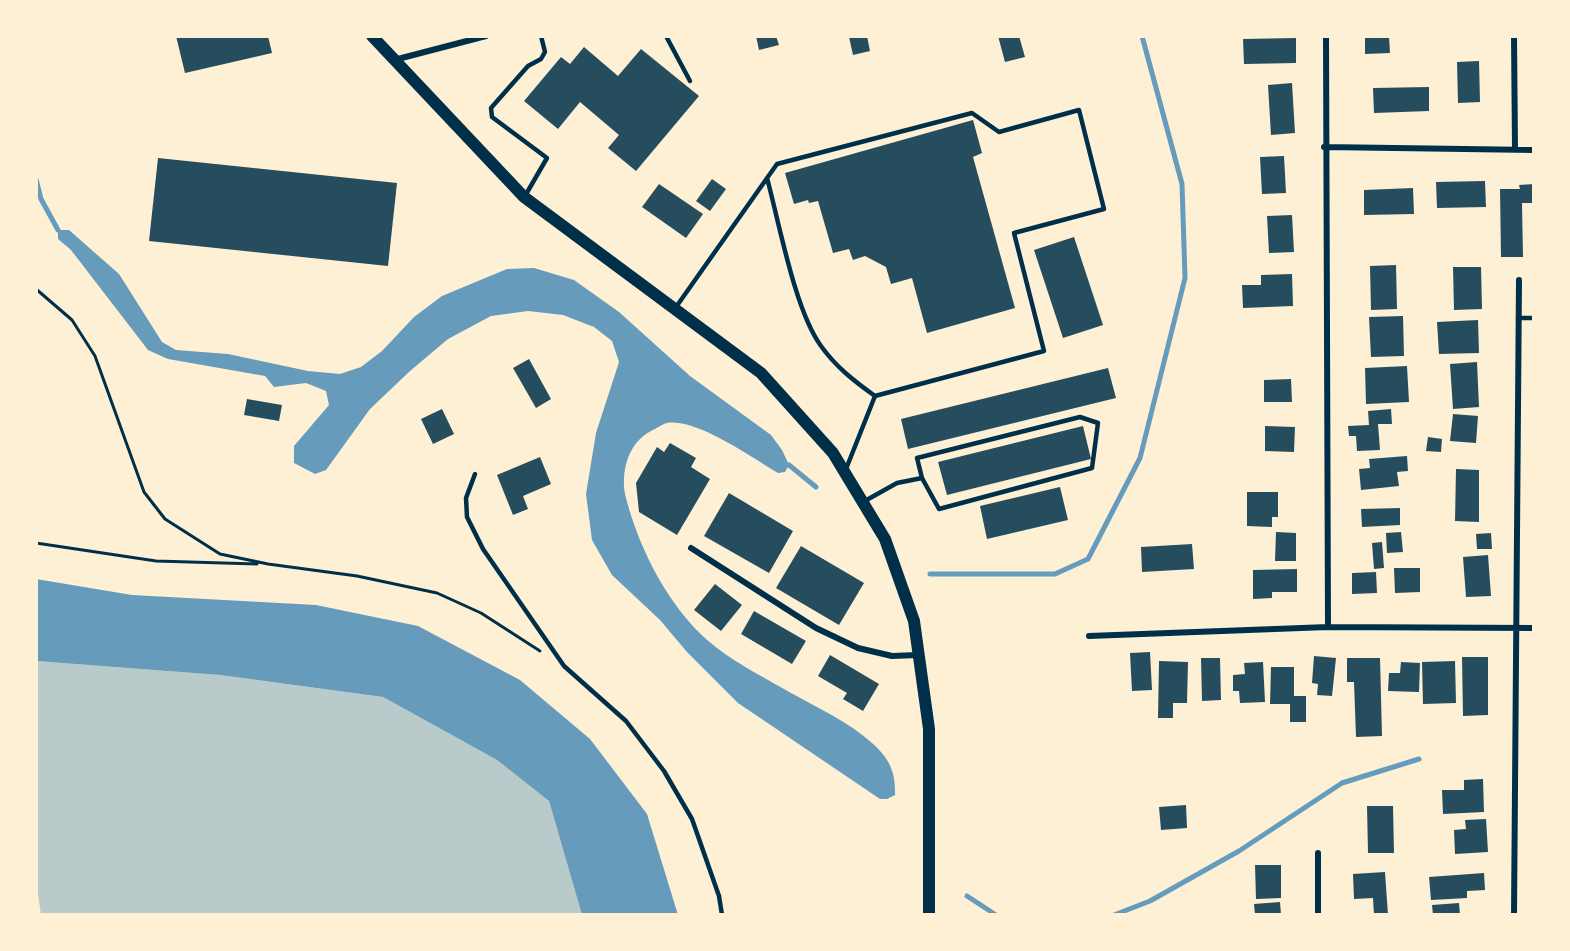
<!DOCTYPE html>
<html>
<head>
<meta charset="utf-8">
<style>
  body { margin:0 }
  #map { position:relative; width:1570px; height:951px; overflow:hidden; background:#fdf0d5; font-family:"Work Sans",sans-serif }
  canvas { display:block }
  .frame { position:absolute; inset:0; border:38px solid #fdf0d5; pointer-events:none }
</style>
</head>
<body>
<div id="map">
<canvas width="1570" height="951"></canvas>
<div class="frame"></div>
</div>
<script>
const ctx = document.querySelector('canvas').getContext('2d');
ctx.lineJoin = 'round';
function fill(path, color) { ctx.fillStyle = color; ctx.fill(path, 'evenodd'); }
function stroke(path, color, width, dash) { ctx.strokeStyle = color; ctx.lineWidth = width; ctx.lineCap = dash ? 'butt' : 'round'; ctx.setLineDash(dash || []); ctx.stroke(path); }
fill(new Path2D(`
  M36 661 220 675 383 697 497 760 549 801 582 915H41L36 879Z`), '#b9caca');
fill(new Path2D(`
  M58 230H69L119 274 162 342 176 350 228 354 308 371 340 374 361 367 382 351 414 317 442 296 507 269 534 268 574 280 619 312 690 376 771 435 782 450 789 465 785 472 778 473C752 458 697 418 667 423 662 424 656 429 651 431 627 443 620 475 626 498 640 552 672 614 717 648 739 665 767 679 791 693 818 708 849 722 872 743 889 758 896 772 895 795L887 799H880L738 703 687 652 660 620 612 575 592 540 586 494 596 433 619 362 612 341 594 327 563 315 528 311 491 316 448 339 410 371 370 409 326 470 315 474 294 463V446L329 405 326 391 306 383 274 387 265 376 168 359 148 350 71 250 58 239Z
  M36 579 132 595 316 605 418 626 520 680 590 739 647 814 678 915H582L549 801 497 760 383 697 220 675 36 661Z`), '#669bbc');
stroke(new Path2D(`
  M36 179 41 199 58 230
  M789 465 816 487
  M930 574H1055L1088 559 1140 458 1185 278 1182 184 1142 36
  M967 896 996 915
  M1114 915 1150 901 1239 851 1342 783 1419 759`), '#669bbc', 5);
fill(new Path2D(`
  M176 36H268L272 53 185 73Z
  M756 36H776L779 45 759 50Z
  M867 36 870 51 853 55 849 37Z
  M998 36H1019L1025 57 1005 62Z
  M1365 36H1389L1390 53 1365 54Z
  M1296 38V63L1244 64 1243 39Z
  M584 47 618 76 641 49 699 96 636 171 608 148 619 135 580 102 558 129 524 101 561 57 570 64Z
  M1479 61 1480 102 1458 103 1457 62Z
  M1292 83 1295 133 1271 135 1268 85Z
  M1429 87V111L1374 113 1373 88Z
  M973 120 982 153 973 157 1015 308 927 333 912 278 891 284 886 267 865 256 853 260 849 249 833 253 818 201 809 203 808 200 794 204 785 173Z
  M1284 156 1286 193 1262 194 1260 157Z
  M158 158 397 183 388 266 149 241Z
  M712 179 726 189 710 211 696 201Z
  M1485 181 1486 207 1437 208 1436 182Z
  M659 184 703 214 686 238 642 207Z
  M1534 184V203H1522L1523 257H1501L1500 189H1520L1519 185Z
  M1413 188 1414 214 1364 215V190Z
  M1292 215 1294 252 1269 253 1267 216Z
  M1074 237 1103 325 1063 338 1034 250Z
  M1396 265 1397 309 1371 310 1370 266Z
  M1453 267H1481L1482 309 1454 310Z
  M1292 274 1293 306 1243 308 1242 285H1261V275Z
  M1403 316 1404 356 1371 357 1369 317Z
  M1478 320 1479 353 1439 354 1437 322Z
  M529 359 551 399 536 408 513 368Z
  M1477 362 1479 407 1453 409 1450 364Z
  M1407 366 1409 402 1366 404 1365 368Z
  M1108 368 1116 398 908 449 901 419Z
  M1291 379 1292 402H1264V380Z
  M247 399 282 405 279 421 244 415Z
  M442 409 454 434 433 444 421 419Z
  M1391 409 1392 424H1378L1380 450 1357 451 1356 436H1349L1348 426 1369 425 1368 411Z
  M1453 414 1478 416 1476 443 1450 441Z
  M1083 426 1091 459 947 495 938 462Z
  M1265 426 1295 427 1294 452 1265 451Z
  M1428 437 1442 439 1441 452 1426 451Z
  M670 443 696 458 691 467 710 479 677 535 639 512 636 483 657 447 664 452Z
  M1407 456 1408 471 1397 472 1399 486 1361 490 1359 469 1370 468 1369 459Z
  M540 457 551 484 523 496 528 509 513 515 497 475Z
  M1456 469 1479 470V522L1455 521Z
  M1060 487 1068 520 987 539 980 506Z
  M1247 492H1278V517H1272V527L1247 526Z
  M729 493 793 531 769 573 704 536Z
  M1400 508V525L1362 527 1361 509Z
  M1276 532 1296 533V561H1275Z
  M1401 532 1403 552 1387 553 1386 533Z
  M1491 533 1492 549H1477L1476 534Z
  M1382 542 1384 568 1374 569 1372 543Z
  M1192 544 1194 569 1142 572 1141 547Z
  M801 546 864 583 839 625 776 588Z
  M1488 555 1491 596 1466 597 1463 557Z
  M1394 568H1420V592L1395 593Z
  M1297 569V592H1272V598L1253 599V570Z
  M1376 572 1377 593 1352 594V573Z
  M715 584 742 605 721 631 694 610Z
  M754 611 806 641 792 664 741 634Z
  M1150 652 1152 690 1132 691 1130 653Z
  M830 655 879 684 863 711 843 699 847 693 818 676Z
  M1314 656 1336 658 1332 696 1317 695 1318 684 1312 683Z
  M1462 657H1488V715L1463 716Z
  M1201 658H1220L1221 700 1202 701Z
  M1347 658H1380L1382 736 1356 737 1354 682H1347Z
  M1159 661 1188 662 1187 703H1173V718H1158Z
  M1455 661 1456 703 1423 704 1422 662Z
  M1263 662 1265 702 1240 703 1239 691H1233V675L1245 674 1244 663Z
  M1401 662 1420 663 1419 692 1388 691 1389 673H1400Z
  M1271 667H1294V696H1306V722H1290V704H1270Z
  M1483 779 1484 812 1443 814 1442 790H1464V780Z
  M1186 805 1187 828 1161 830 1159 807Z
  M1367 806H1393L1394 853H1368Z
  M1486 819 1488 852 1455 854 1454 830 1466 829 1465 820Z
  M1255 865H1281V898L1256 899Z
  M1385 872 1388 915H1374L1373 898 1354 899 1353 874Z
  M1484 873 1485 890 1467 891V898L1431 900 1429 877Z
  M1280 902 1281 915H1255L1254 904Z
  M1459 903 1460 915H1433L1432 905Z`), '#264d5e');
stroke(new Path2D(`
  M36 289 72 320 95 356 144 492 165 519 220 554 268 564 357 576 437 593 481 613 540 651
  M36 543 156 561 257 564`), '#003049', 3);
stroke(new Path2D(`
  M666 36 690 81
  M767 178C779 222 795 311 821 346 836 367 854 381 875 396
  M525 196 547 158 492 117 491 108 528 66 541 59 545 52 541 36
  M676 307 777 164 972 113 999 132 1079 110 1104 209 1014 233 1044 351 875 396 846 469
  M1518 318H1534
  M475 474 466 498 467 517 483 549 564 666 626 721 664 771 692 819 719 896 722 915
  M863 502 897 483 922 478 939 509 1092 468 1098 423 1080 417 917 458 922 478`), '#003049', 4.5);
stroke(new Path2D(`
  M1326 36 1328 627
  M1514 36 1515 149
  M394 60 486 36
  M1324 147 1534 150
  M691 548 816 628 858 648 892 656 918 655
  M1089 636 1328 627 1534 628
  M1318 915V853
  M1514 915 1519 280`), '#003049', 6);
stroke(new Path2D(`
  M372 36 524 197 761 373 833 453 885 539 914 621 929 729V915`), '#003049', 12);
</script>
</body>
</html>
